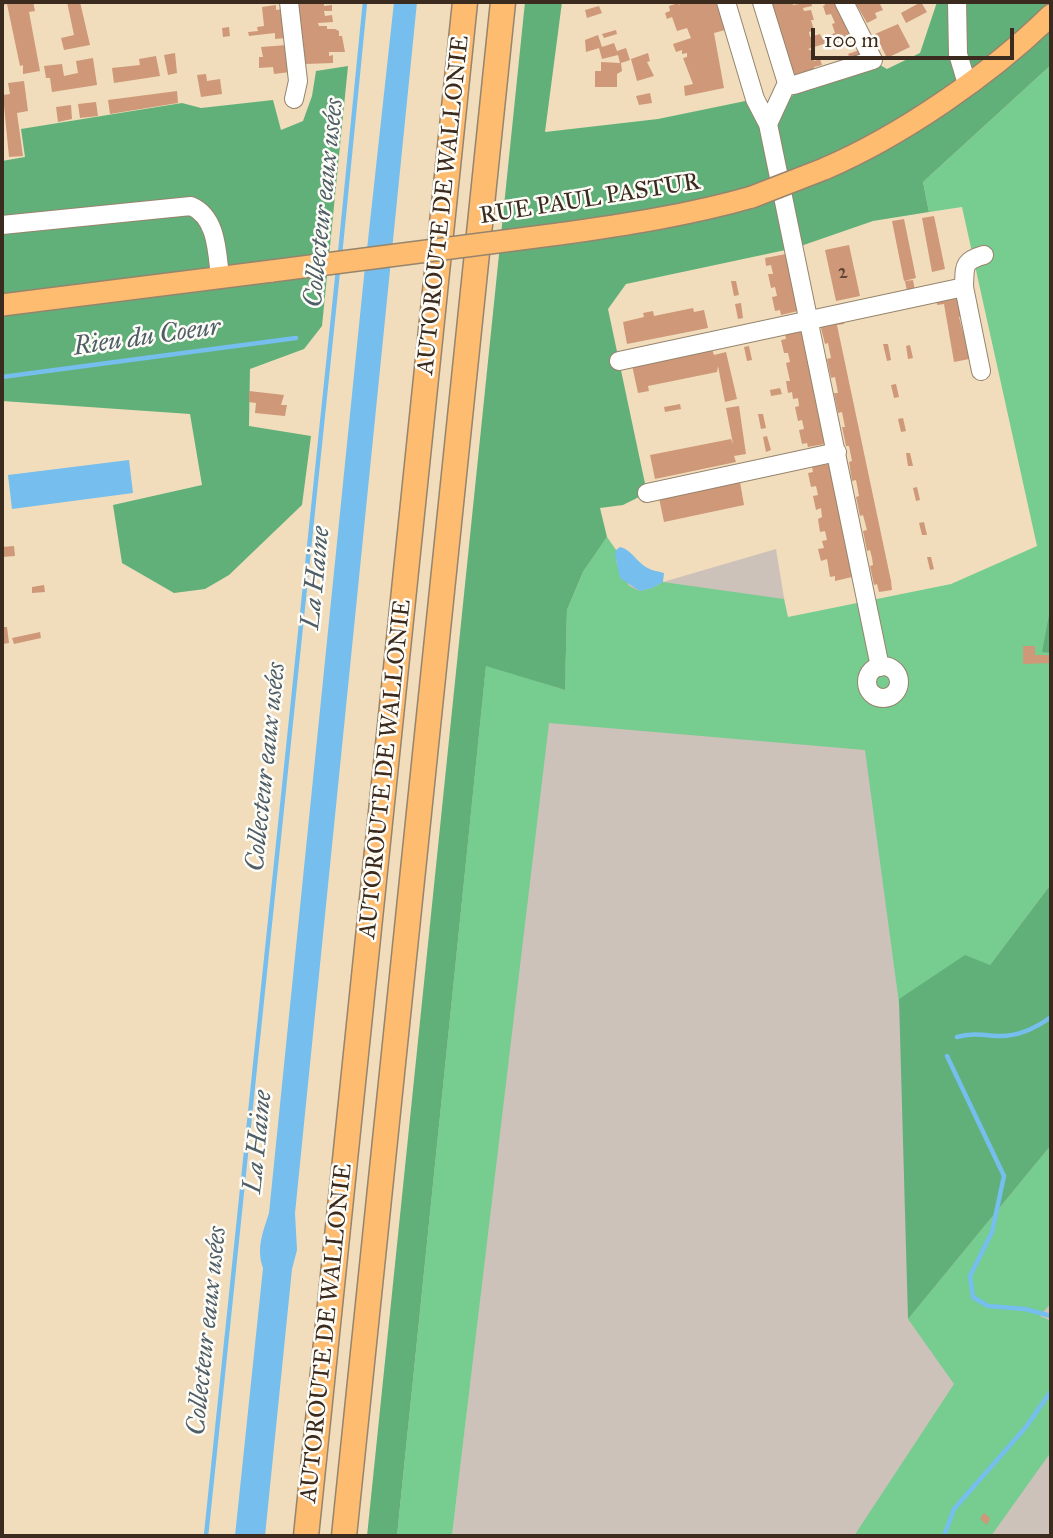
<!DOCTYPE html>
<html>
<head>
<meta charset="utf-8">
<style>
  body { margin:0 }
  #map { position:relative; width:1053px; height:1538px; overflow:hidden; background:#f1ddbc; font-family:"IM FELL Great Primer",serif }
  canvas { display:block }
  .frame { position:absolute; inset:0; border:4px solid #3b2a1e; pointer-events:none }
  .scale { position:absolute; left:811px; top:28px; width:203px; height:32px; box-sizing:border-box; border:4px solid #3b2a1e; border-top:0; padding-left:9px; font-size:21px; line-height:24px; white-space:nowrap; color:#3b2a1e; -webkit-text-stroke:5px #fdfcf7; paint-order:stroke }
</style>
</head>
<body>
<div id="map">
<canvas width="1053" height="1538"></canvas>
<div class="frame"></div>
<div class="scale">100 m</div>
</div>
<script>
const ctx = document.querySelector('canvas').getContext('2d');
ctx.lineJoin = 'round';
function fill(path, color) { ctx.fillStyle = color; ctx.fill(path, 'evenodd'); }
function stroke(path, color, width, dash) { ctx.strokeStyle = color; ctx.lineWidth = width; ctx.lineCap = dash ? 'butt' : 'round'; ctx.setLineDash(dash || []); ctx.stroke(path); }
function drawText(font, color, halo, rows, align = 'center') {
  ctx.font = font + ' "IM FELL Great Primer",serif'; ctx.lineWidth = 5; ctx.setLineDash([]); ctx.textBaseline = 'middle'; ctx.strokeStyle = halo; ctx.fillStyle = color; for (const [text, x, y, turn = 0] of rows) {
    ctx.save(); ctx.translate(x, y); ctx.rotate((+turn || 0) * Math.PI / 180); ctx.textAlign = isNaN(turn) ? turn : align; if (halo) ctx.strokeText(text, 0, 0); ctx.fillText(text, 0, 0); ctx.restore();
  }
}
fill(new Path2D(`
  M607 537 616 550 663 582 776 549 787 616 866 750 899 1003 990 965 1051 884V1536H452L548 723Z`), '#cdc2b9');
fill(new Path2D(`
  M1051 65V884L990 965 899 1004 865 750 549 723 452 1536H397L486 665 565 690 567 610 583 572 607 537 616 550V562L629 586 640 591 652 588 663 582 784 599 788 617 951 584 1037 546 962 207 929 212 923 182Z
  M1051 1145V1303L1040 1316 1051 1321V1452L991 1536H854L954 1384 908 1319Z`), '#77cc90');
fill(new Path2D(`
  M525 2H562L545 132 658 119 755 99 769 124 793 95 875 62 887 69 920 53 937 2H1051V65L923 182 929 212 873 221 795 248 626 284 608 309 647 493 623 505 600 508 607 537 583 572 567 610 565 690 486 666 397 1536H367Z
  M348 66 322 326 304 349 250 369 249 426 311 436 302 505 229 575 205 589 174 593 122 563 113 505 202 485 190 414 2 401V161L25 157 21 129 182 103 201 108 273 100 281 130 303 121 312 96 316 71Z
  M1051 605V653L1042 652Z
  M1051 884V1145L908 1319 899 999 965 955 990 965Z`), '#61b07a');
fill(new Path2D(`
  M394 2H417L295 1213 297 1250 292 1269 265 1536H235L263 1268C256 1248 263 1232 269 1213L363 286Z
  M129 460 133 493 12 509 8 475Z
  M620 547C631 550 634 558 643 565 649 570 656 571 664 573L663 582 652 588 640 591 620 578 615 555 616 550Z`), '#75beed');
stroke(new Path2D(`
  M340 254 365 2
  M2 377 296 338
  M957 1037C972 1033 982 1035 997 1036 1017 1037 1036 1028 1051 1017
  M947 1056 1004 1176 992 1232 970 1276 973 1297 988 1306 1025 1309 1051 1316
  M206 1536 338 270
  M944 1536 954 1509 1026 1427 1051 1391`), '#75beed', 4.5);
fill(new Path2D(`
  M2 2H33L35 11 29 12 40 71 23 74V65L20 66 7 4 2 5Z
  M67 2H80L90 45 64 50 61 38 74 35Z
  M296 2H324V6L332 5V11H324L325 16 332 15 333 22 318 23 319 26H327V29H335L339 31V36H342L345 52H329V56L333 55V63L305 64Z
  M682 2H716L725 30 714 33 724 88 685 96 684 86 693 84 683 58 687 57V53L682 54V50L676 52 673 44 691 38 687 28 677 31 672 17 667 19 665 13 670 11 669 6 678 3 679 5Z
  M770 2H792L793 5 811 2 812 6 803 8 804 11 811 10 814 20H811L814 30 809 32 810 37 820 34 822 38 835 33 832 24 835 23 831 14 826 15 823 6 825 5 824 2H839L854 34 837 42 836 40 808 49 812 51 814 61 820 59 822 65 814 67 815 72 795 76Z
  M855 2H879L883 10 875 13 877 18 867 23Z
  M921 2 927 12 906 23 901 13Z
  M276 5V10L283 9 286 38 275 39V33L249 36 248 32 258 31 257 27 264 26 262 7Z
  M599 6 602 13 587 18 585 10Z
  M898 24 910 47 887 58 875 34Z
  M229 27 230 36 223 37 222 28Z
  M616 30 617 34 604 38 602 34Z
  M598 35 602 47 614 43 617 51 626 48 630 60 621 63 622 71 617 74V87H595V71H601V62L620 63 618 55 602 59 599 48 586 52 585 40Z
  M287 45 290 72 274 74 273 67 259 68V57H263L261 47Z
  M862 49 864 56 851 60 848 54Z
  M175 53 177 73 168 75 164 55Z
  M648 53 650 61 647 62 654 76 637 81 631 59Z
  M156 56 160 76 114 83 112 68 140 65 139 59Z
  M93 58 97 85 52 92 50 78H46L44 66 62 64 64 76 73 74 78 73 76 61Z
  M206 74 207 81 220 79 222 94 201 97 197 75Z
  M24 81 28 111 17 113 23 156 9 157 3 95 10 94 8 83Z
  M177 91 178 103 110 114 108 100Z
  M650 93 652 103 639 105 636 96Z
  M96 102 98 116 80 118 78 104Z
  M71 105 72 119 58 122 56 107Z
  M934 216 945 269 932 272 922 218Z
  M904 219 916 278 904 281 892 221Z
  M849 245 860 296 836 301 825 250Z
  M786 254 798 311 781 315 780 310 775 311 772 297 777 296 775 287 771 288 768 274H773L771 265 766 266 765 258Z
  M913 280 915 290 907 291 905 281Z
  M731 281H736L739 295 734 296Z
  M936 297H958L962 316 959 317 963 332H965L969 359 954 362 944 304 937 305Z
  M741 303 743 318 738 319 735 304Z
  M693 308 694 312 704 310 708 328 627 344 623 322 644 317 643 313 653 311 654 316Z
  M843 316 844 324 837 325 891 581 892 590 879 592 877 584 874 585 870 566 873 565 872 558 870 550 867 551 863 531 867 530 863 515 860 516 856 497 859 496 856 480 852 481 849 462 852 461 849 446H846L842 427H845L842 412 838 413 834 393H838L835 377 831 378 827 359 831 358 828 343 825 344 820 324Z
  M802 330 825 444 808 447 807 443 802 444 799 430 804 429 802 420 798 421 795 407 799 406 798 398 793 399 792 392 788 393 786 381H790L786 363 790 362 788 353H784L781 340 786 339 785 334Z
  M883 344H888L891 360 887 361Z
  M910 345 913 358 908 359 906 346Z
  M749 346 752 360 747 361 744 347Z
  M712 349 714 355 726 352 737 399 725 402 718 366 717 372 648 386 649 391 638 393 632 365Z
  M896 384 899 397 894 398 891 385Z
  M780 388 782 394 771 396 770 390Z
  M249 391 284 395 281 405H287L285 416 255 413 256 403 249 402Z
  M680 404 681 409 665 412 664 407Z
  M739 406 746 454 734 456 736 462 655 479 650 455 731 439 733 444 726 408Z
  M758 414H763L766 428 761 429Z
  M903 418 906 431 901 432 898 419Z
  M767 436 771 450 766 452 763 437Z
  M906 453H910L913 466H908Z
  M829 464 852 577 835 581V576L830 577 827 559 821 561 818 549 824 548 822 541 827 540 825 531 820 532 818 519 822 517 821 508 816 510 813 496 818 495 816 486 811 487 808 473 813 472 812 467Z
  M740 482 744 505 664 522 659 498Z
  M917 487 920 500 916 501 913 488Z
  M924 522 927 535H922L919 523Z
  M14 546 15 556 2 557V547Z
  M927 557H931L934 569 930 570Z
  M44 585 45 592 32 593V587Z
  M2 627H7L9 643 3 644Z
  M40 632 41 638 14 644 12 638Z
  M1023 646H1035V655H1051V663L1023 664Z
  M984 1513 990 1518 987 1525 980 1519Z`), '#ce9879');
const minor = new Path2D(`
  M289 2 298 81 294 99
  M726 2 755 99 768 124 880 667
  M762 2 787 83 794 85 873 60 844 2
  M957 2 958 54 967 84
  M768 124 787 83
  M2 225 191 206C217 217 217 252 220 277
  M964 287 981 371
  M619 361 964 287C965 267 962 261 984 255
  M647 493 837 452
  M867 682a16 16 0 1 1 32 0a16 16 0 1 1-32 0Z`);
const major = new Path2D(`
  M824 169C901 136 991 74 1051 15
  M559 234C624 225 689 215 752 197
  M2 305 272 271`);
const highway = new Path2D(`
  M306 1536 465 2
  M344 1536 503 2`);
stroke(minor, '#96846d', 20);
stroke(major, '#96846d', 24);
stroke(highway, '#96846d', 27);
stroke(minor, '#fff', 18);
stroke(major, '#fdbc70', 21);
stroke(highway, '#fdbc70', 24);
const majorBridge = new Path2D(`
  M752 197 824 169
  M272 271 559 234`);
stroke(majorBridge, '#96846d', 24, []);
stroke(majorBridge, '#fdbc70', 21);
drawText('21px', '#604635', null, [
  ["2",843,273]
]);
drawText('24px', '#3b2a1e', '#fdfcf7', [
  ["RUE PAUL PASTUR",590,200,-9],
  ["AUTOROUTE DE WALLONIE",444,205,-84],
  ["AUTOROUTE DE WALLONIE",386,769,-84],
  ["AUTOROUTE DE WALLONIE",327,1333,-84]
]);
drawText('italic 26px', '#4f5e66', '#fdfcf7', [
  ["Collecteur eaux usées",325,203,-84],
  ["Rieu du Coeur",147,338,-8],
  ["La Haine",317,578,-84],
  ["Collecteur eaux usées",267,767,-84],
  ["La Haine",259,1142,-84],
  ["Collecteur eaux usées",208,1331,-84]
]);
</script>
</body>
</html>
